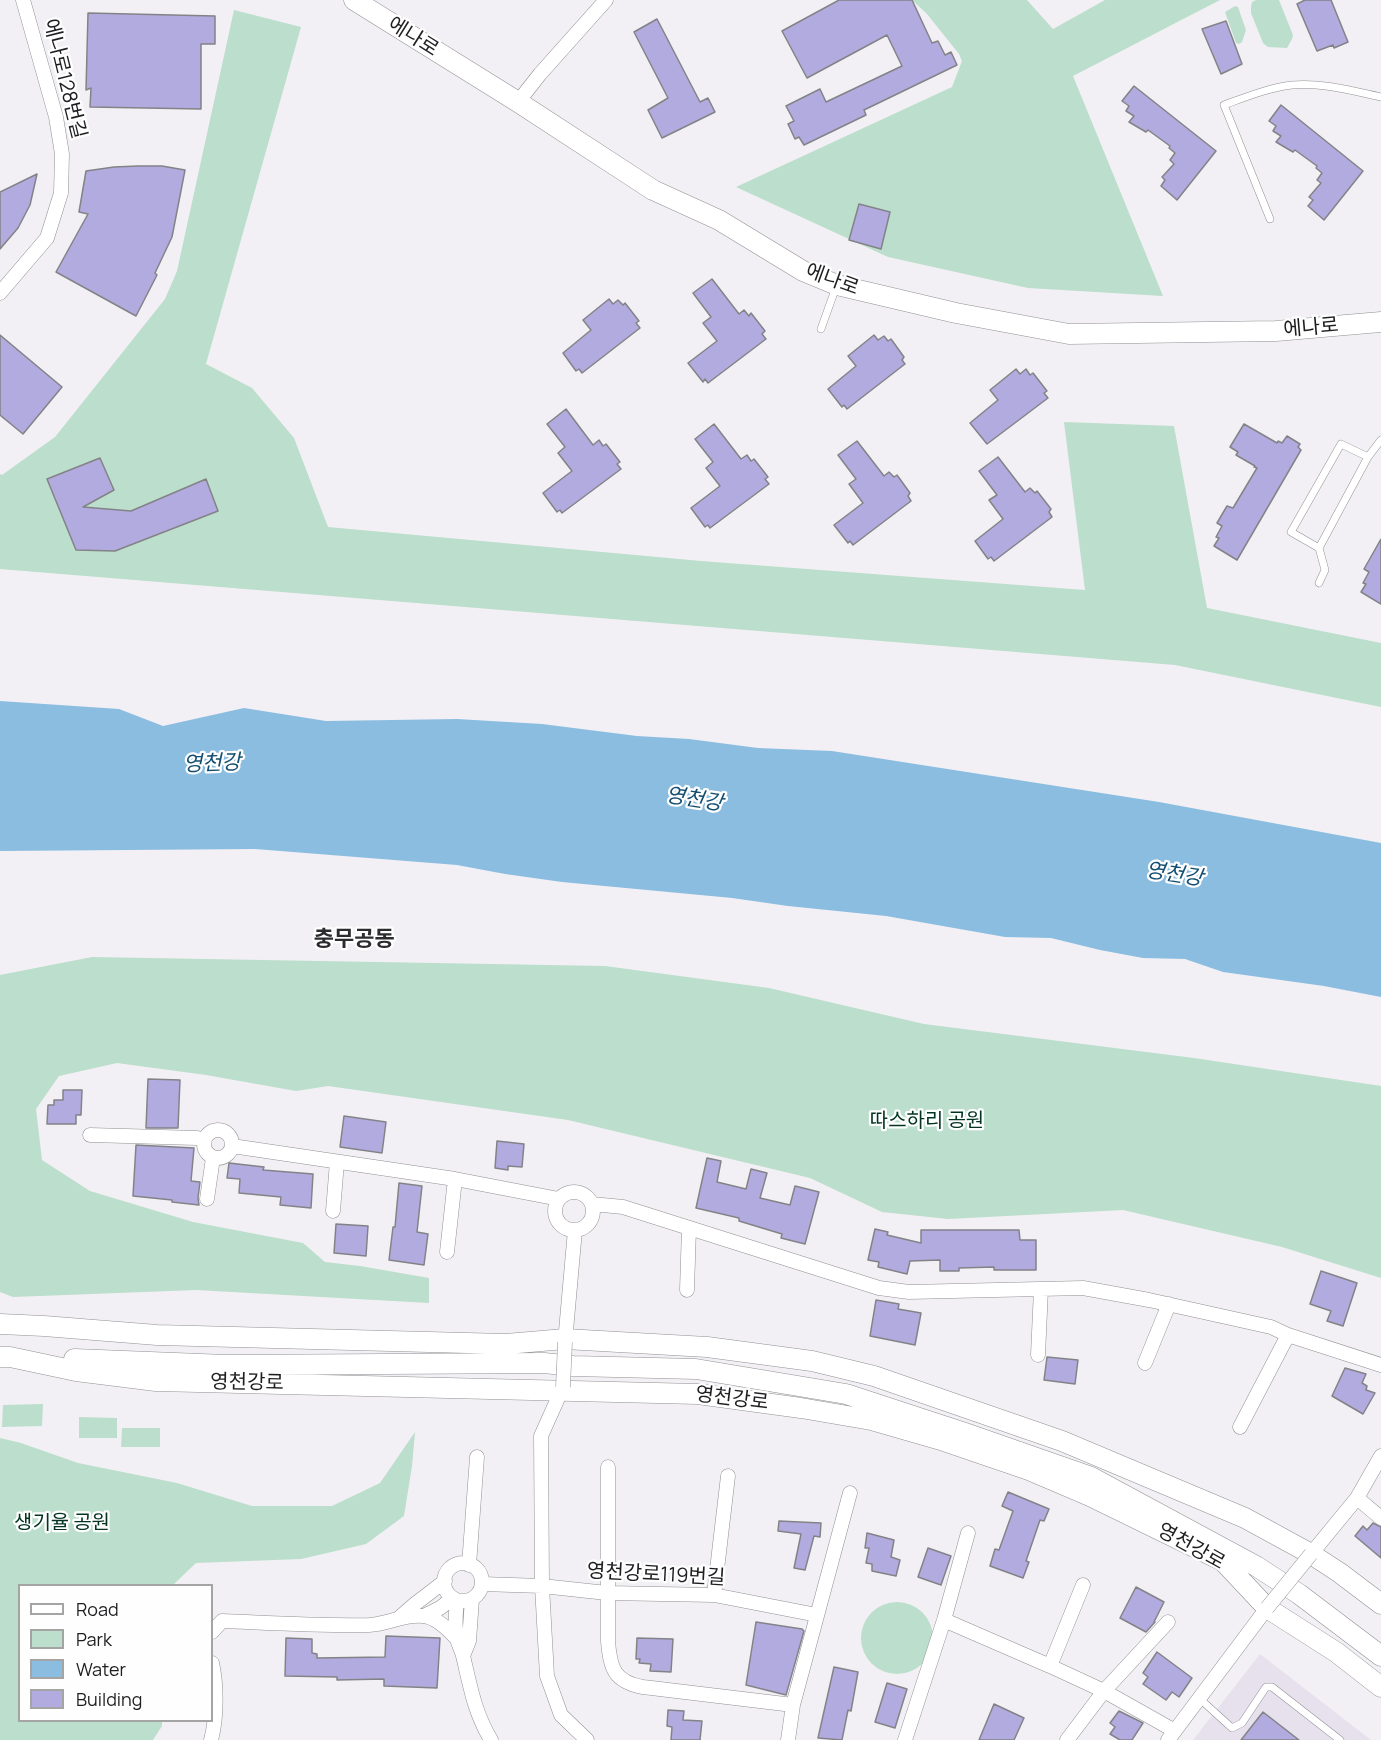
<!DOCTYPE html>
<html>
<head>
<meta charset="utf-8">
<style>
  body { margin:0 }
  #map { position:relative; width:1381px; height:1740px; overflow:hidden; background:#f2f0f4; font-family:Manrope,sans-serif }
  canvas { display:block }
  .legend { position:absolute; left:18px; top:1584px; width:195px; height:138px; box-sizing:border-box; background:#fefeff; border:2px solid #a4a4a5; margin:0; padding:8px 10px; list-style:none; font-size:18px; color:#1e1d1f }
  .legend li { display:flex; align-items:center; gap:12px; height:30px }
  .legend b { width:30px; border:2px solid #a4a4a5 }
</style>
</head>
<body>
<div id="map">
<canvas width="1381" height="1740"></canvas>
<ul class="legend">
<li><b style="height:8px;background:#fff"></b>Road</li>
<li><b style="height:16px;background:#bcdecc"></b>Park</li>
<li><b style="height:16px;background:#8bbde1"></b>Water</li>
<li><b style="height:16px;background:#b2abdf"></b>Building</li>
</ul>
</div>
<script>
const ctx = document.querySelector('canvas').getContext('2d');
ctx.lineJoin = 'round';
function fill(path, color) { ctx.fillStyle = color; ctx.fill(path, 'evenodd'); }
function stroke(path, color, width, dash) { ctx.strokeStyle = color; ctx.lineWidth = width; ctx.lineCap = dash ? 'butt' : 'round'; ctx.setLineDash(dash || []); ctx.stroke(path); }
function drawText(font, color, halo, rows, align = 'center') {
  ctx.font = font + ' Manrope,"Noto Sans KR",sans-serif'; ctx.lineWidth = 4.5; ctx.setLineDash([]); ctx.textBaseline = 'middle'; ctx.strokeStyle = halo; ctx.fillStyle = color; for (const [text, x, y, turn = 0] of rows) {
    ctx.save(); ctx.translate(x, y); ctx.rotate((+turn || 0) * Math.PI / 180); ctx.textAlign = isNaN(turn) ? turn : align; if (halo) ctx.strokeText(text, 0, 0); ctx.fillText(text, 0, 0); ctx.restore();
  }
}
fill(new Path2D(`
  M1260 1654 1371 1740H1193Z`), '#e6e1ed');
fill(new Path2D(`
  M912 0H1027L1053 29 1105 0H1220L1073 76 1163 296 1028 288 888 257 736 187 952 87 962 61 959 54 927 14Z
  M1256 0H1279L1293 35 1292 39 1287 48 1268 47 1263 43 1251 13V7L1252 2Z
  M1235 6 1238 7 1246 30 1242 42 1239 44 1236 43 1225 12Z
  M234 10 301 27 206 364 252 388 294 438 328 527 701 561 1085 590 1064 422 1174 426 1207 608 1381 643V707L1175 665 0 569V474L2 475 55 437 165 299 177 271Z
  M92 957 605 966 769 988 924 1024 1194 1058 1381 1086V1278L1282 1247 1123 1210 948 1219 882 1212 810 1178 568 1120 328 1086 296 1091 206 1075 117 1063 59 1076 36 1109 42 1160 90 1191 193 1222 303 1243 325 1262 360 1266 429 1278V1303L196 1290 13 1297 0 1292V975Z
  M43 1404 42 1426 2 1427 3 1405Z
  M79 1417 117 1418V1438H79Z
  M122 1428H160V1447H121Z
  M415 1432 412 1466 404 1516 366 1544 301 1559 196 1563 173 1585 20 1586V1720H162V1726L153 1740H0V1438L21 1443 78 1463 177 1483 252 1506H332L380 1483Z
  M861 1638a36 36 0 1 1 72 0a36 36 0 1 1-72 0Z`), '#bcdecc');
fill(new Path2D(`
  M0 701 119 709 163 726 244 708 326 721 457 719 542 724 637 736 689 739 758 748 832 751 1159 802 1381 843V997L1324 986 1223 972 1185 959 1143 958 1100 950 1051 938 1005 937 886 916 788 906 732 898 562 882 505 874 457 865 255 849 0 851Z`), '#8bbde1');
const building = new Path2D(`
  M839 0H912L932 43 938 41 945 55 951 52 957 65 864 110 866 115 804 145 799 137 795 139 788 124 794 121 786 106 820 89 826 102 902 66 887 35 807 78 782 31Z
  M1305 0H1331L1348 42 1334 48 1333 45 1317 51 1297 4Z
  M88 13 215 16V44H201V109L90 107 91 88 86 90Z
  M657 19 700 102 708 98 715 112 662 138 648 110 668 98 634 32Z
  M1226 21 1242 64 1221 74 1202 29Z
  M1134 86 1216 151 1177 200 1161 186 1165 180 1162 177 1174 164 1170 160 1175 153 1169 148 1170 146 1148 130 1146 132 1129 122 1134 116 1126 111 1129 106 1122 101Z
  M1281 105 1363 171 1324 220 1308 206 1313 200 1309 197 1321 183 1317 180 1322 173 1316 168 1317 166 1295 150 1293 152 1276 142 1281 136 1273 131 1276 126 1269 121Z
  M138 166H162L185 170 172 237 155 273 157 275 136 316 56 272 88 214 79 212 86 171 114 167Z
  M37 174 30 205 18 228 0 249V192Z
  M859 204 890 212 881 249 849 240Z
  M712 279 739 314 744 310 749 316 751 313 765 331 762 334 766 339 708 383 705 379 703 382 688 363 717 341 703 323 711 317 693 293Z
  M609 299 613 304 618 300 623 305 625 303 639 321 636 323 640 328 582 373 579 369 576 371 563 353 591 330 583 320Z
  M0 335 62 387 23 434 0 415Z
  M874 335 878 340 884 336 888 341 891 339 904 357 902 360 905 364 847 409 844 405 842 407 828 389 856 366 848 356Z
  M1016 369 1020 374 1026 369 1030 375 1033 373 1047 391 1044 393 1048 398 987 444 970 423 998 400 990 390Z
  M566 409 593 445 599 440 603 446 606 444 620 462 617 464 621 469 562 513 560 510 557 512 543 493 572 471 558 453 565 447 547 424Z
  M714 424 741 459 747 455 751 461 754 459 768 477 765 479 769 484 710 528 708 525 705 527 691 508 720 486 706 468 713 462 695 439Z
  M1244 424 1277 443 1278 441 1282 443 1287 436 1300 444 1298 447 1301 450 1237 560 1214 546 1219 538 1216 537 1222 526 1217 523 1227 506 1233 508 1257 468 1254 467 1255 466 1236 455 1238 452 1230 447Z
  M857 441 884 476 889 472 894 477 897 475 910 493 908 496 911 501 853 545 850 541 848 543 834 525 863 503 849 484 856 479 838 455Z
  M998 457 1025 492 1030 488 1035 493 1037 491 1051 509 1049 512 1052 517 994 561 991 557 988 559 975 541 1003 519 989 500 997 495 979 471Z
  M100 458 114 490 83 507 131 511 206 479 218 511 115 551 76 550 47 479Z
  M1381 539V604L1361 592 1366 584 1363 583 1369 572 1364 569Z
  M148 1079 180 1080 178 1128H146Z
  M63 1090H82L81 1115H76V1124H47L48 1105H54V1100H63Z
  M344 1116 386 1122 382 1153 340 1147Z
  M497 1141 524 1144 522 1167 508 1166V1170L495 1168Z
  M136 1145 194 1148 191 1181 200 1182 198 1198 199 1205 172 1202V1200L133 1196Z
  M707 1158 721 1161 717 1182 746 1189 751 1169 767 1173 760 1198 790 1205 795 1186 819 1192 805 1244 781 1238 782 1234 739 1221V1218L696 1208Z
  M229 1163 264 1167 263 1170 313 1174 311 1208 280 1205 281 1197 239 1193 240 1179 227 1178Z
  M399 1183 422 1186 417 1232 428 1234 424 1265 389 1260 393 1227H395Z
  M336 1224 368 1226 366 1256 334 1253Z
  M875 1229 888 1232 887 1235 921 1243V1230H1019L1020 1240H1036V1270H994V1267L959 1268V1271H940V1260L910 1261 907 1274 878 1267 879 1262 868 1260Z
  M1321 1271 1357 1283 1343 1326 1327 1321 1331 1311 1310 1304Z
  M876 1300 899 1304 898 1309 921 1313 915 1345 870 1336Z
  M1047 1357 1078 1360 1075 1384 1044 1380Z
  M1345 1368 1366 1374 1362 1383 1367 1386 1366 1390 1375 1393 1363 1414 1332 1396Z
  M1008 1492 1049 1509 1044 1521 1040 1520 1026 1561 1029 1562 1023 1578 990 1566 995 1549 999 1550 1013 1511 1002 1506Z
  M779 1521 821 1523 820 1537 814 1536 805 1570 794 1568 801 1534 778 1531Z
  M1373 1523 1381 1527V1558L1355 1536 1363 1526 1367 1530Z
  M867 1533 894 1540 891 1557 900 1560 896 1576 872 1571V1564L866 1563 869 1548H865Z
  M928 1548 951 1556 941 1585 918 1577Z
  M1136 1587 1164 1602 1154 1622H1155L1146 1632 1120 1618Z
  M756 1622 802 1629 804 1631 786 1695 746 1685Z
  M386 1636 440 1638 437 1688 384 1686V1679L337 1680V1677L285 1676 286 1638 312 1639V1653L317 1654V1658L385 1657Z
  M637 1638 673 1639 671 1672 650 1671 651 1664 639 1663 640 1659H636Z
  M1157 1652 1192 1678 1179 1697 1172 1692 1166 1700 1143 1684 1148 1677 1143 1673Z
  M834 1667 858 1672 851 1711 848 1710 842 1740 818 1738Z
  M887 1683 907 1689 895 1728 875 1722Z
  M994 1704 1024 1718 1014 1740H979Z
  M668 1710 684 1711 683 1720 702 1721 700 1740H671L672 1727 667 1726Z
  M1119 1711 1143 1723 1132 1740H1120L1110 1734 1115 1727 1110 1723Z
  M1263 1712 1299 1740H1241Z`);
fill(building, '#b2abdf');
stroke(building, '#838387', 1.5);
const lane = new Path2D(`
  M1270 219 1224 105C1246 97 1268 88 1292 85 1321 82 1353 91 1381 97
  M821 329 836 287
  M1368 457 1341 444 1291 532 1319 548 1368 457 1381 440
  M1319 583 1325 570 1319 548
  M1200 1699 1232 1728 1242 1723 1266 1687H1272L1340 1740`);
const street = new Path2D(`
  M518 102 540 74 606 0
  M0 293 47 238 61 193 62 154 56 117 23 0
  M204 1144a14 14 0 1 1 28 0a14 14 0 1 1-28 0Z
  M90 1135 197 1138 204 1140
  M232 1146 455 1179 559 1199
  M555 1211a19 19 0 1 1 38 0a19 19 0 1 1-38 0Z
  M207 1199 213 1158
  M592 1204 623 1207 879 1288 909 1292 1083 1288 1149 1300 1271 1327 1288 1335 1381 1365
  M333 1211 337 1162
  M447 1252 455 1179
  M687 1290 689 1228
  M565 1342 575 1230
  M1038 1355 1041 1289
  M1145 1363 1169 1304
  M563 1387 541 1436 542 1586 547 1676 561 1715 587 1740
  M1240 1427 1288 1335
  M608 1467V1641C610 1668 614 1682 643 1687L793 1705
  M1357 1498 1381 1518
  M1311 1554 1357 1498 1381 1456
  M444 1582a19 19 0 1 1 38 0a19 19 0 1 1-38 0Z
  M469 1565 477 1457
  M482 1584 542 1586 607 1593 714 1595 817 1615
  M714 1595 728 1476
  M457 1600C456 1612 454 1625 457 1638 458 1645 463 1652 464 1660 471 1690 475 1713 491 1740
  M424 1616 440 1608 453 1598
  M399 1618 415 1604 445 1581
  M944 1620 1050 1666 1104 1691 1175 1731
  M212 1632 222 1621C271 1623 320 1626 369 1625 387 1624 405 1614 423 1616 436 1617 448 1629 457 1639
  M463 1656 469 1641 472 1599
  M1050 1666 1083 1585
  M211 1740C217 1718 217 1685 212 1663
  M788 1740 793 1705 850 1493
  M905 1740 944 1620 968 1533
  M1067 1740 1104 1691 1168 1622
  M1168 1740 1267 1608`);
const secondary = new Path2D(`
  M354 0 518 102 653 190 719 220 803 271 837 285 956 313 1069 334 1276 331 1381 322
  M0 1324 44 1326 157 1335 506 1344 565 1339 707 1347 812 1361 874 1376 1062 1441 1245 1518 1311 1554 1340 1573 1381 1604
  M0 1357H10L76 1371 156 1381 698 1394 801 1408 871 1420 944 1441 1029 1470 1090 1496 1223 1561 1267 1608 1336 1652 1381 1687
  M74 1359 226 1365 544 1363 573 1366 696 1369 846 1394 965 1433 1091 1477 1256 1566 1299 1594 1381 1656`);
stroke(lane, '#919093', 8);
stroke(street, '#919093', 15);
stroke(secondary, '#919093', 21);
stroke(lane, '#fff', 7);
stroke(street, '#fff', 14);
stroke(secondary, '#fff', 20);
const streetBridge = new Path2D(`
  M563 1387 565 1342
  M1267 1608 1311 1554`);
stroke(streetBridge, '#919093', 15, []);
stroke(streetBridge, '#fff', 14);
drawText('20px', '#1e1d1f', '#fefeff', [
  ["에나로",413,37,32],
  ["에나로128번길",64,79,76],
  ["에나로",832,280,20],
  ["에나로",1311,328,-5],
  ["영천강로",247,1383,1],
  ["영천강로",732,1399,7],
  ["영천강로",1191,1547,29],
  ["영천강로119번길",656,1575,3]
]);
drawText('20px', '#023421', '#fefeff', [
  ["따스하리 공원",927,1121],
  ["생기율 공원",62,1523]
]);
drawText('italic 21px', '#144e71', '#fefeff', [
  ["영천강",212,764,-2],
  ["영천강",694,800,9],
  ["영천강",1174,875,9]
]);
drawText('bold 22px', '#2c2b2e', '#fefeff', [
  ["충무공동",354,940]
]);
</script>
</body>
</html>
